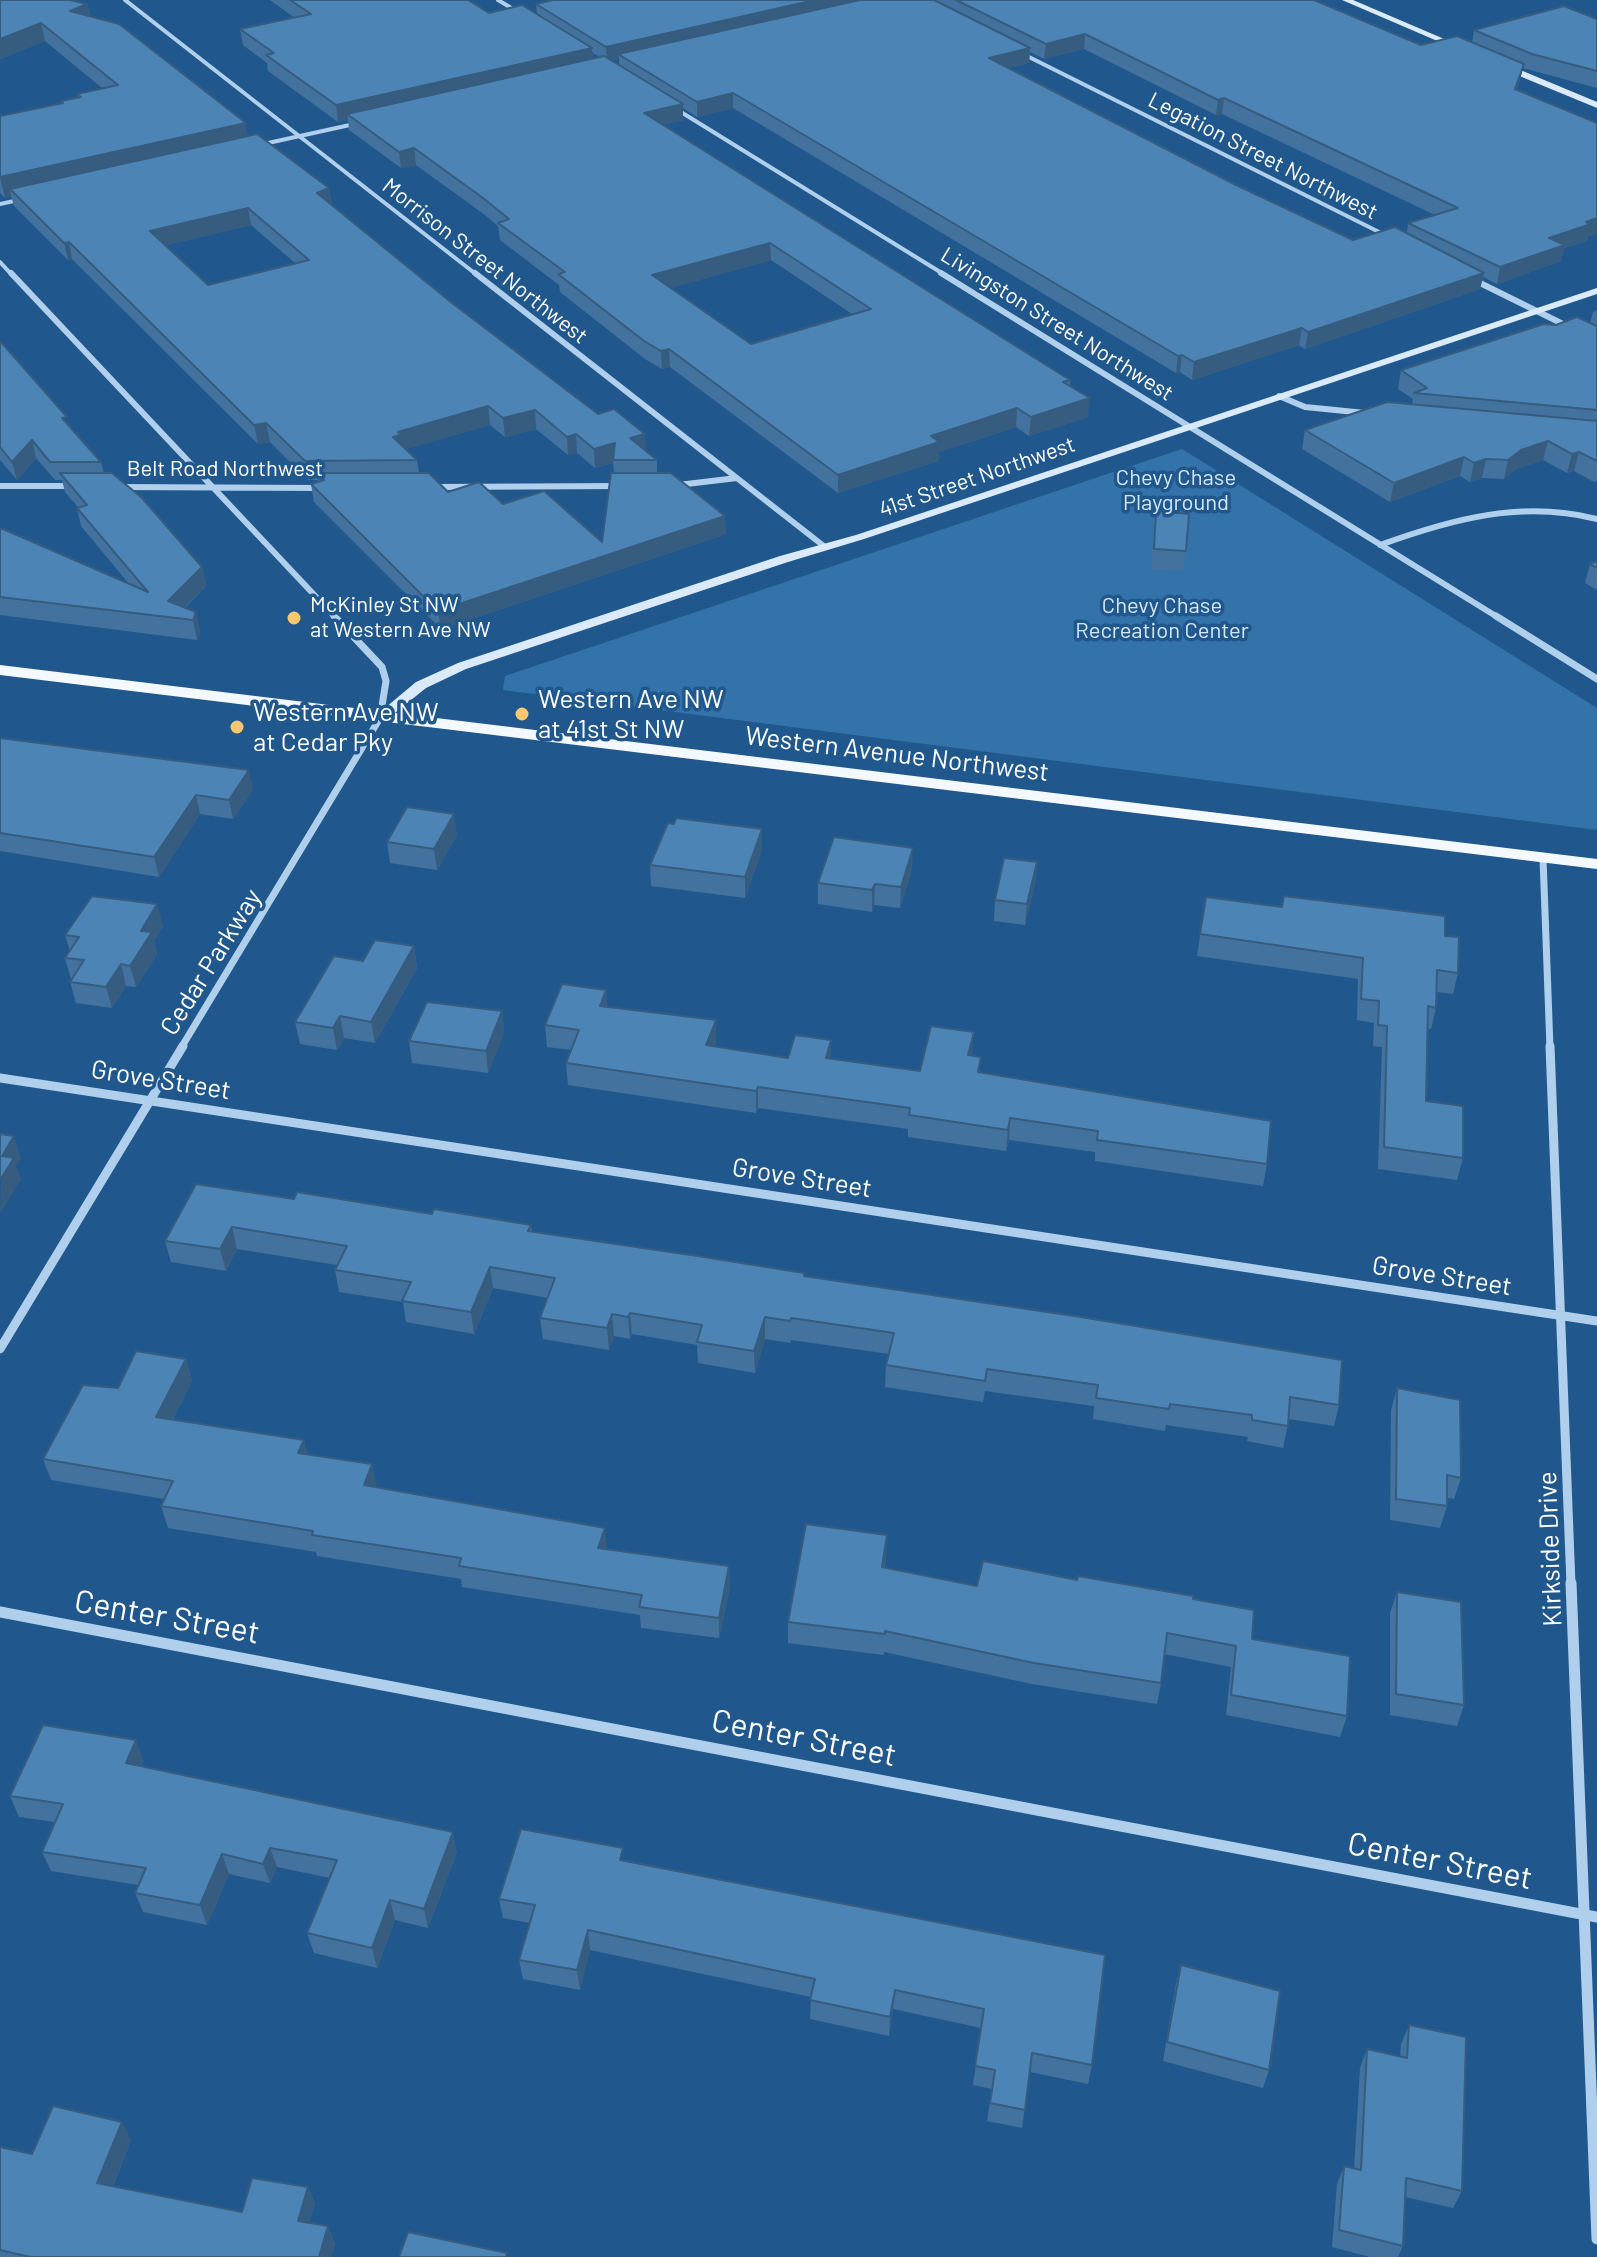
<!DOCTYPE html>
<html>
<head>
<meta charset="utf-8">
<style>
  body { margin:0 }
  canvas { display:block; background:#20588d }
</style>
</head>
<body>
<canvas width="1597" height="2257"></canvas>
<script>
const ctx = document.querySelector('canvas').getContext('2d');
ctx.lineJoin = 'round';
function fill(path, color) { ctx.fillStyle = color; ctx.fill(path, 'evenodd'); }
function stroke(path, color, width, dash) { ctx.strokeStyle = color; ctx.lineWidth = width; ctx.lineCap = dash ? 'butt' : 'round'; ctx.setLineDash(dash || []); ctx.stroke(path); }
function drawText(font, color, halo, rows, align = 'center') {
  ctx.font = font + ' Barlow,sans-serif'; ctx.lineWidth = 7; ctx.setLineDash([]); ctx.textBaseline = 'middle'; ctx.strokeStyle = halo; ctx.fillStyle = color; for (const [text, x, y, turn = 0] of rows) {
    ctx.save(); ctx.translate(x, y); ctx.rotate((+turn || 0) * Math.PI / 180); ctx.textAlign = isNaN(turn) ? turn : align; if (halo) ctx.strokeText(text, 0, 0); ctx.fillText(text, 0, 0); ctx.restore();
  }
}
fill(new Path2D(`
  M1182 449 1597 708V830L503 690 505 676Z`), '#3472aa');
stroke(new Path2D(`
  M125 0 477 275
  M498 0 518 12
  M1023 54 1387 236
  M676 109 945 275
  M259 145 359 123
  M0 204 23 199
  M0 262 12 275`), '#afcfec', 4);
stroke(new Path2D(`
  M11 273 336 618
  M475 273 825 547
  M941 273 1499 618
  M1474 280 1569 327
  M1279 396 1305 407 1365 413
  M678 485 737 478
  M0 486H73
  M118 487 321 488
  M434 487 621 486
  M1380 545C1452 519 1521 500 1597 519`), '#afcfec', 6);
stroke(new Path2D(`
  M1496 616 1597 679
  M1543 858 1550 1048
  M181 1048 380 718 386 681 382 667 334 616`), '#afcfec', 7);
stroke(new Path2D(`
  M1550 1046 1571 1585
  M0 1078 1597 1321
  M0 1349 183 1046`), '#afcfec', 9);
stroke(new Path2D(`
  M1571 1583 1597 2239
  M0 1612 1597 1917`), '#afcfec', 11);
fill(new Path2D(`
  M1342 0H1353L1463 47 1456 49Z
  M1500 64H1506L1597 102V108L1500 68Z
  M1597 288V294L864 539 788 562 466 669 426 688 385 721 380 722 373 718 416 682 458 663 780 556 856 535Z`), '#daeaf9');
fill(new Path2D(`
  M0 665 1597 859V869L0 675Z`), '#f4f9ff');
fill(new Path2D(`
  M0 0 87 4 90 16 248 136 329 188 332 205 452 303 657 460V473L726 534 441 629 314 502 311 484 318 482V480H308L270 442 258 444 72 259 68 260 14 206 11 196 5 198 0 193V116L62 103 61 101 77 98V94L102 88 45 41 0 59ZM251 225 295 263 208 285 166 245ZM490 425 505 437 536 429 568 455 577 453 595 468 613 463 614 473 602 542 503 504 448 492 419 473 417 460 406 449Z
  M270 0H468L489 13 537 15 536 4 553 0H1314L1421 45 1472 42 1474 30 1597 19V88L1523 68 1517 90 1588 237 1587 241 1564 248 1561 261 1497 284 1483 277 1480 289 1305 349 1299 345 1192 380 1180 372 1176 373 733 108 697 117 683 108V120L663 125 1070 380V386L1088 417 1029 436 1016 427 939 452 938 461 838 493 670 367 662 369 645 359 560 292 559 285 500 240 498 226 485 215 416 165 401 168 349 130 348 120 338 122 268 71 267 63 243 45 240 29 295 18ZM1084 49 1216 115 1222 114 1435 215 1408 223 1407 233 1353 240 1236 185 1008 68 1029 63 1030 52 1044 59ZM592 52 594 54 600 57 593 59ZM619 59V65L611 61 616 60ZM771 260 852 314 751 344 670 288Z
  M1597 310V481L1594 482 1574 471 1567 473 1543 460 1516 469 1504 479 1482 478 1470 482 1460 476 1390 502 1302 449 1305 430 1412 404 1413 399 1398 389 1401 370 1556 325 1590 323 1593 312Z
  M0 341 68 425 101 462 104 473 202 567 206 586 185 608 196 612 200 632 197 640 0 615V529L129 584 81 526 77 508 78 507 65 492 62 480H55L36 458 17 480 0 460Z
  M1156 512 1186 551 1183 571 1151 569Z
  M1597 561V590L1585 583 1590 564Z
  M0 738 253 789 233 819 200 814 159 877 0 851Z
  M457 835 437 870 390 863 387 842Z
  M762 850 745 898 651 886 650 865Z
  M1037 862 1035 883 1025 925 994 921 995 900Z
  M912 869 900 908 874 905 872 912 818 904V883Z
  M1284 896 1445 936 1458 973 1453 994 1437 992 1436 1008 1431 1029H1427L1426 1101 1463 1158 1457 1180 1378 1169 1382 1047 1373 1046 1374 1023 1357 1020 1358 979 1197 956 1206 897 1282 907Z
  M163 926 154 940 157 954 136 987 126 986 112 1008 76 1003 70 982 71 979 65 958 70 951 65 935Z
  M414 946 417 968 375 1043 344 1038 337 1050 300 1044 295 1022 363 961Z
  M606 990 607 1007 716 1020V1042L715 1046 788 1058 831 1059 920 1071 972 1056 980 1072 1267 1164 1263 1186 1095 1161V1152L1009 1140 1006 1151 908 1137V1129L758 1108 756 1113 568 1085 566 1063 571 1050 547 1047 545 1025Z
  M502 1011 504 1032 488 1073 412 1063 409 1041Z
  M294 1199 531 1225 532 1232 804 1273V1276L1339 1405 1334 1426 1289 1419 1283 1448 1247 1441 1248 1437 1166 1425 1165 1431 1093 1419 1094 1406 985 1391 983 1402 885 1387 886 1365 889 1354 791 1340 790 1343 765 1339 755 1373 698 1363 697 1345 632 1334 630 1339 614 1336 609 1350 543 1339 540 1318 548 1298 493 1288 474 1334 406 1322 403 1302 339 1292 335 1270 337 1265 237 1249 226 1271 171 1262 165 1241Z
  M186 1359 192 1381 173 1419 304 1440 307 1454 372 1464 376 1487 607 1549 729 1566 730 1587 719 1638 641 1628 640 1615 462 1587 461 1579 317 1556 316 1552 168 1528 161 1506 164 1499 51 1480 43 1459 118 1388Z
  M1397 1388 1461 1478 1454 1499 1447 1498V1506L1440 1528 1390 1520 1391 1410Z
  M887 1535 885 1568 977 1586 1077 1580 1193 1599 1252 1639 1347 1716 1340 1737 1226 1715 1231 1667 1164 1654 1161 1683 1157 1704 1032 1684 884 1652V1655L788 1643V1622Z
  M1397 1592 1464 1705 1457 1726 1390 1715V1613Z
  M143 1760 141 1766 457 1852 428 1928 395 1920 377 1968 314 1953 307 1933 330 1878 277 1867 270 1883 229 1874 207 1925 143 1912 135 1893 138 1885 51 1871 42 1852 55 1822 19 1817 10 1796Z
  M624 1860 1105 1955 1092 2065 1088 2084 1030 2072 1022 2128 987 2121 992 2089 973 2085 981 2028 893 2009 889 2036 810 2019 811 1997 590 1950 580 1990 523 1979 519 1960 530 1923 503 1918 499 1899Z
  M1181 1965 1269 2070 1263 2088 1163 2061 1176 1984Z
  M1409 2025 1462 2191 1453 2208 1405 2197 1403 2246 1398 2257H1370L1332 2247 1337 2184 1344 2166 1354 2169 1360 2068 1367 2049 1400 2057 1401 2044Z
  M131 2140 113 2186 242 2212 308 2187 315 2204 309 2223 328 2226 335 2244 331 2257H0V2147L32 2154Z`), '#42729d');
fill(new Path2D(`
  M815 0H879L618 54 619 59 607 62 606 47Z
  M87 4 91 23 70 11Z
  M41 23 45 41 0 59V39Z
  M1085 34 1084 49 1044 59 1046 44Z
  M592 48 593 65 347 114 348 120 338 122 336 105Z
  M1030 48 1029 63 988 73 989 58Z
  M1524 64 1520 79 1512 105 1515 89Z
  M733 93V108L697 117V102Z
  M1224 98 1222 114 1216 115 1218 100Z
  M683 104V120L645 130 644 113Z
  M246 123 249 143 10 189 11 196 5 198 0 177Z
  M414 148 416 165 401 168 399 152Z
  M329 188 332 205 317 193Z
  M248 208 251 225 154 248 150 231Z
  M1597 218V234L1588 237 1587 241 1564 248 1561 261 1497 284 1500 267 1549 238Z
  M69 242 72 259 68 260 64 243Z
  M770 243 771 260 653 293 652 275Z
  M1484 273 1480 289 1305 349 1308 332Z
  M1302 328 1299 345 1192 380 1194 362Z
  M669 349 670 367 662 369 661 351Z
  M1182 355 1180 372 1176 373 1178 356Z
  M1090 398 1088 417 1029 436 1031 417Z
  M488 406 490 425 403 450 393 437 398 432Z
  M1017 408 1016 427 939 452 938 461 838 493V475L931 436Z
  M535 410 536 429 505 437 503 418Z
  M266 423 270 442 258 444 254 425Z
  M576 434 577 453 568 455 567 437Z
  M645 434 646 453 630 438Z
  M32 440 36 458 17 480 12 462Z
  M1548 441 1543 460 1516 469 1504 479 1508 460 1521 450Z
  M615 443 613 463 595 468 594 449Z
  M1579 452 1574 471 1567 473 1572 454Z
  M1464 457 1460 476 1390 502 1394 483Z
  M1486 459 1482 478 1470 482 1474 463Z
  M725 516 726 534 441 629 438 611Z
  M202 567 206 586 174 618 168 601Z
  M196 612 200 632 197 640 193 620Z
  M249 770 253 789 233 819 229 800Z
  M196 795 200 814 159 877 154 857Z
  M454 814 457 835 437 870 434 849Z
  M762 829V850L745 898V877Z
  M913 848 912 869 900 908 901 887Z
  M1037 862 1035 883 1025 925 1027 904Z
  M875 884 874 905 872 912V890Z
  M157 904 163 926 154 940 157 954 136 987 130 966 141 931Z
  M414 946 417 968 375 1043 371 1022Z
  M121 964 126 986 112 1008 106 987Z
  M606 990 608 1011 600 1006Z
  M502 1011 504 1032 488 1073 486 1051Z
  M340 1016 344 1038 337 1050 333 1028Z
  M716 1020V1042L707 1067 706 1045Z
  M974 1032 972 1054 967 1077 968 1055Z
  M831 1040V1061L826 1058Z
  M758 1087V1108L756 1113V1091Z
  M1010 1118 1009 1140 1006 1151 1008 1130Z
  M14 1136 21 1158 16 1166 21 1179 0 1214 2 1156Z
  M232 1227 237 1249 226 1271 220 1249Z
  M490 1267 493 1288 474 1334 471 1312Z
  M630 1313 632 1334 630 1339 628 1317Z
  M612 1314 614 1336 609 1350 607 1328Z
  M765 1317V1339L755 1373 754 1351Z
  M186 1359 192 1381 163 1438 156 1417Z
  M304 1440 309 1461 298 1453Z
  M372 1464 376 1485 368 1506 364 1485Z
  M605 1528 607 1549 598 1548Z
  M887 1535 886 1556 881 1589 882 1567Z
  M729 1566 730 1587 719 1638V1618Z
  M136 1740 143 1760 134 1783 126 1763Z
  M453 1832 457 1852 428 1928 424 1909Z
  M270 1848 277 1867 270 1883 263 1864Z
  M222 1854 229 1874 207 1925 200 1905Z
  M390 1900 395 1920 377 1968 372 1948Z
  M588 1930 590 1950 580 1990 577 1970Z
  M895 1990 893 2009 889 2036 890 2017Z
  M122 2122 131 2140 107 2200 97 2183Z
  M308 2187 315 2204 305 2238 298 2221Z
  M328 2226 335 2244 331 2257H319Z`), '#365c7f');
const building = new Path2D(`
  M0 0H70L87 4 70 11 119 24 246 123 0 177V116L63 103 61 101 81 97 77 94 118 85 41 23 0 39Z
  M290 0H468L489 13 522 5 592 48 336 105 266 55 274 53 240 29 311 14Z
  M553 0H815L606 47 536 4Z
  M860 0H934L1030 48 989 58 1236 185 1353 240 1395 227 1484 273 1308 332 1302 328 1194 362 1182 355 1178 356 733 93 697 102 618 54Z
  M956 0H1314L1421 45 1457 36 1524 64 1515 89 1597 123V218L1586 222 1591 224 1549 238 1565 245 1500 267 1408 223 1458 208 1224 98 1218 100 1085 34 1046 44Z
  M1564 6 1597 19V71L1532 54 1474 30Z
  M604 56 683 104 644 113 1070 380 1063 382 1090 398 1031 417 1017 408 931 436 939 442 838 475 669 349 661 351 644 341 558 274 565 272 498 223 509 219 483 198 414 148 399 152 347 114ZM770 243 871 309 751 344 652 275Z
  M257 134 329 188 317 193 452 303 598 414 614 409 645 434 630 438 657 460H613L615 443 594 449 576 434 567 437 535 410 503 418 488 406 398 432 401 435 393 437 417 460 305 461 266 423 254 425 69 242 64 243 10 189ZM248 208 309 260 208 285 150 231Z
  M1577 317 1597 326V410L1414 393 1427 388 1401 370 1544 324 1556 325Z
  M0 341 67 417 62 418 101 462H50L32 440 12 462 0 447Z
  M1387 402 1597 421V461L1579 452 1572 454 1548 441 1521 450 1508 460 1486 459 1474 463 1464 457 1394 483 1305 430Z
  M60 473H112L142 498 202 567 168 601 196 612 193 620 0 597V529H3L148 592 77 508 87 505Z
  M317 473H429L448 492 479 482 503 504 544 491 602 542 611 473H671L725 516 438 611 311 484 324 480Z
  M1156 511 1189 514 1186 551 1154 549Z
  M1597 561V568L1590 564Z
  M0 738 249 770 229 800 196 795 154 857 0 833Z
  M407 807 454 814 434 849 387 842Z
  M676 818 762 829 745 877 650 865 668 823 674 824Z
  M834 837 913 848 901 887 875 884 872 890 818 883Z
  M1004 858 1037 862 1027 904 995 900Z
  M92 896 157 904 141 931 152 932 130 966 121 964 106 987 70 982 84 960 65 958 79 937 65 935Z
  M1284 896 1445 916V936L1459 937 1458 973 1437 970 1436 1008 1428 1006 1426 1101 1463 1106V1158L1384 1147 1387 1026 1378 1025 1379 1001 1361 999 1363 958 1200 934 1206 897 1282 907Z
  M375 940 414 946 371 1022 340 1016 333 1028 295 1022 334 956 363 961Z
  M562 984 606 990 600 1006 716 1020 706 1045 788 1058 795 1035 831 1040 826 1058 920 1071 931 1026 974 1032 968 1055 981 1057 978 1072 1271 1121 1267 1164 1097 1140 1098 1131 1010 1118 1008 1130 909 1115 910 1108 758 1087 756 1091 566 1063 579 1030 545 1025Z
  M427 1002 502 1011 486 1051 409 1041Z
  M0 1134 14 1136 2 1156 14 1158 0 1180Z
  M196 1184 294 1199 297 1192 432 1214 434 1209 531 1225 528 1231 704 1257 804 1273V1276L1081 1317 1342 1360 1339 1405 1290 1397 1288 1426 1252 1420V1415L1170 1404 1169 1409 1096 1398 1098 1385 987 1369 985 1381 886 1365 894 1333 791 1318 790 1321 765 1317 754 1351 697 1342 702 1325 630 1313 628 1317 612 1314 607 1328 540 1318 555 1278 490 1267 471 1312 402 1301 411 1282 335 1270 347 1246 232 1227 220 1249 165 1241Z
  M136 1351 186 1359 156 1417 304 1440 298 1453 372 1464 364 1485 605 1528 598 1548 729 1566 719 1618 639 1607 642 1595 459 1566 461 1558 312 1535 313 1531 161 1506 173 1481 43 1459 83 1385 118 1388Z
  M1397 1388 1460 1400 1461 1478 1447 1475V1506L1396 1499Z
  M806 1524 887 1535 882 1567 977 1586 983 1561 1077 1580 1078 1576 1193 1596V1599L1254 1610 1252 1639 1350 1656 1347 1716 1231 1695 1236 1646 1167 1633 1161 1683 1034 1663 885 1631V1634L788 1622Z
  M1397 1592 1461 1602 1464 1705 1396 1694Z
  M43 1725 136 1740 126 1763 453 1832 424 1909 390 1900 372 1948 307 1933 337 1860 270 1848 263 1864 222 1854 200 1905 135 1893 146 1868 42 1852 63 1804 10 1796Z
  M521 1829 623 1848 620 1860 1105 1955 1092 2065 1032 2053 1025 2110 990 2103 995 2070 975 2066 984 2009 895 1990 890 2017 810 2000 815 1979 588 1930 577 1970 519 1960 535 1905 499 1899Z
  M1181 1965 1280 1991 1269 2070 1167 2042Z
  M1409 2025 1466 2037 1462 2191 1406 2178 1403 2246 1339 2230 1344 2166 1361 2170 1367 2049 1407 2058Z
  M53 2106 122 2122 97 2183 242 2212 252 2178 308 2187 298 2221 328 2226 319 2257H30L0 2250V2147L32 2154Z
  M408 2232 507 2253 506 2257H399Z`);
fill(building, '#4d84b6');
stroke(building, '#365c7f', 2);
for (const [x, y, r, color] of [
  [294,618,8,"#f9c770"],
  [522,714,8,"#f9c770"],
  [237,727,8,"#f9c770"]
]) { const dot = new Path2D(); dot.arc(x, y, r, 0, 2 * Math.PI); ctx.fillStyle = color; ctx.fill(dot); stroke(dot, '#20588d', 3); }
drawText('22px', '#fff', '#20588d', [
  ["Legation Street Northwest",1263,156,27],
  ["Morrison Street Northwest",485,261,38],
  ["Livingston Street Northwest",1057,324,32],
  ["Belt Road Northwest",225,469],
  ["41st Street Northwest",977,477,-19]
]);
drawText('22px', '#d4e7f9', '#20588d', [
  ["Chevy Chase",1176,478],
  ["Playground",1176,503],
  ["Chevy Chase",1162,606],
  ["Recreation Center",1162,631]
]);
drawText('22px', '#fff', '#20588d', [
  ["McKinley St NW",310,605],
  ["at Western Ave NW",310,630]
], 'left');
drawText('26px', '#fff', '#20588d', [
  ["Western Ave NW",538,699],
  ["at 41st St NW",538,729],
  ["Western Ave NW",253,712],
  ["at Cedar Pky",253,742]
], 'left');
drawText('26px', '#fff', '#20588d', [
  ["Western Avenue Northwest",897,754,7],
  ["Cedar Parkway",211,962,-58],
  ["Grove Street",161,1080,9],
  ["Grove Street",802,1178,9],
  ["Grove Street",1442,1276,9],
  ["Kirkside Drive",1550,1549,-92]
]);
drawText('32px', '#fff', '#20588d', [
  ["Center Street",167,1617,10],
  ["Center Street",804,1738,11],
  ["Center Street",1440,1861,11]
]);
</script>
</body>
</html>
